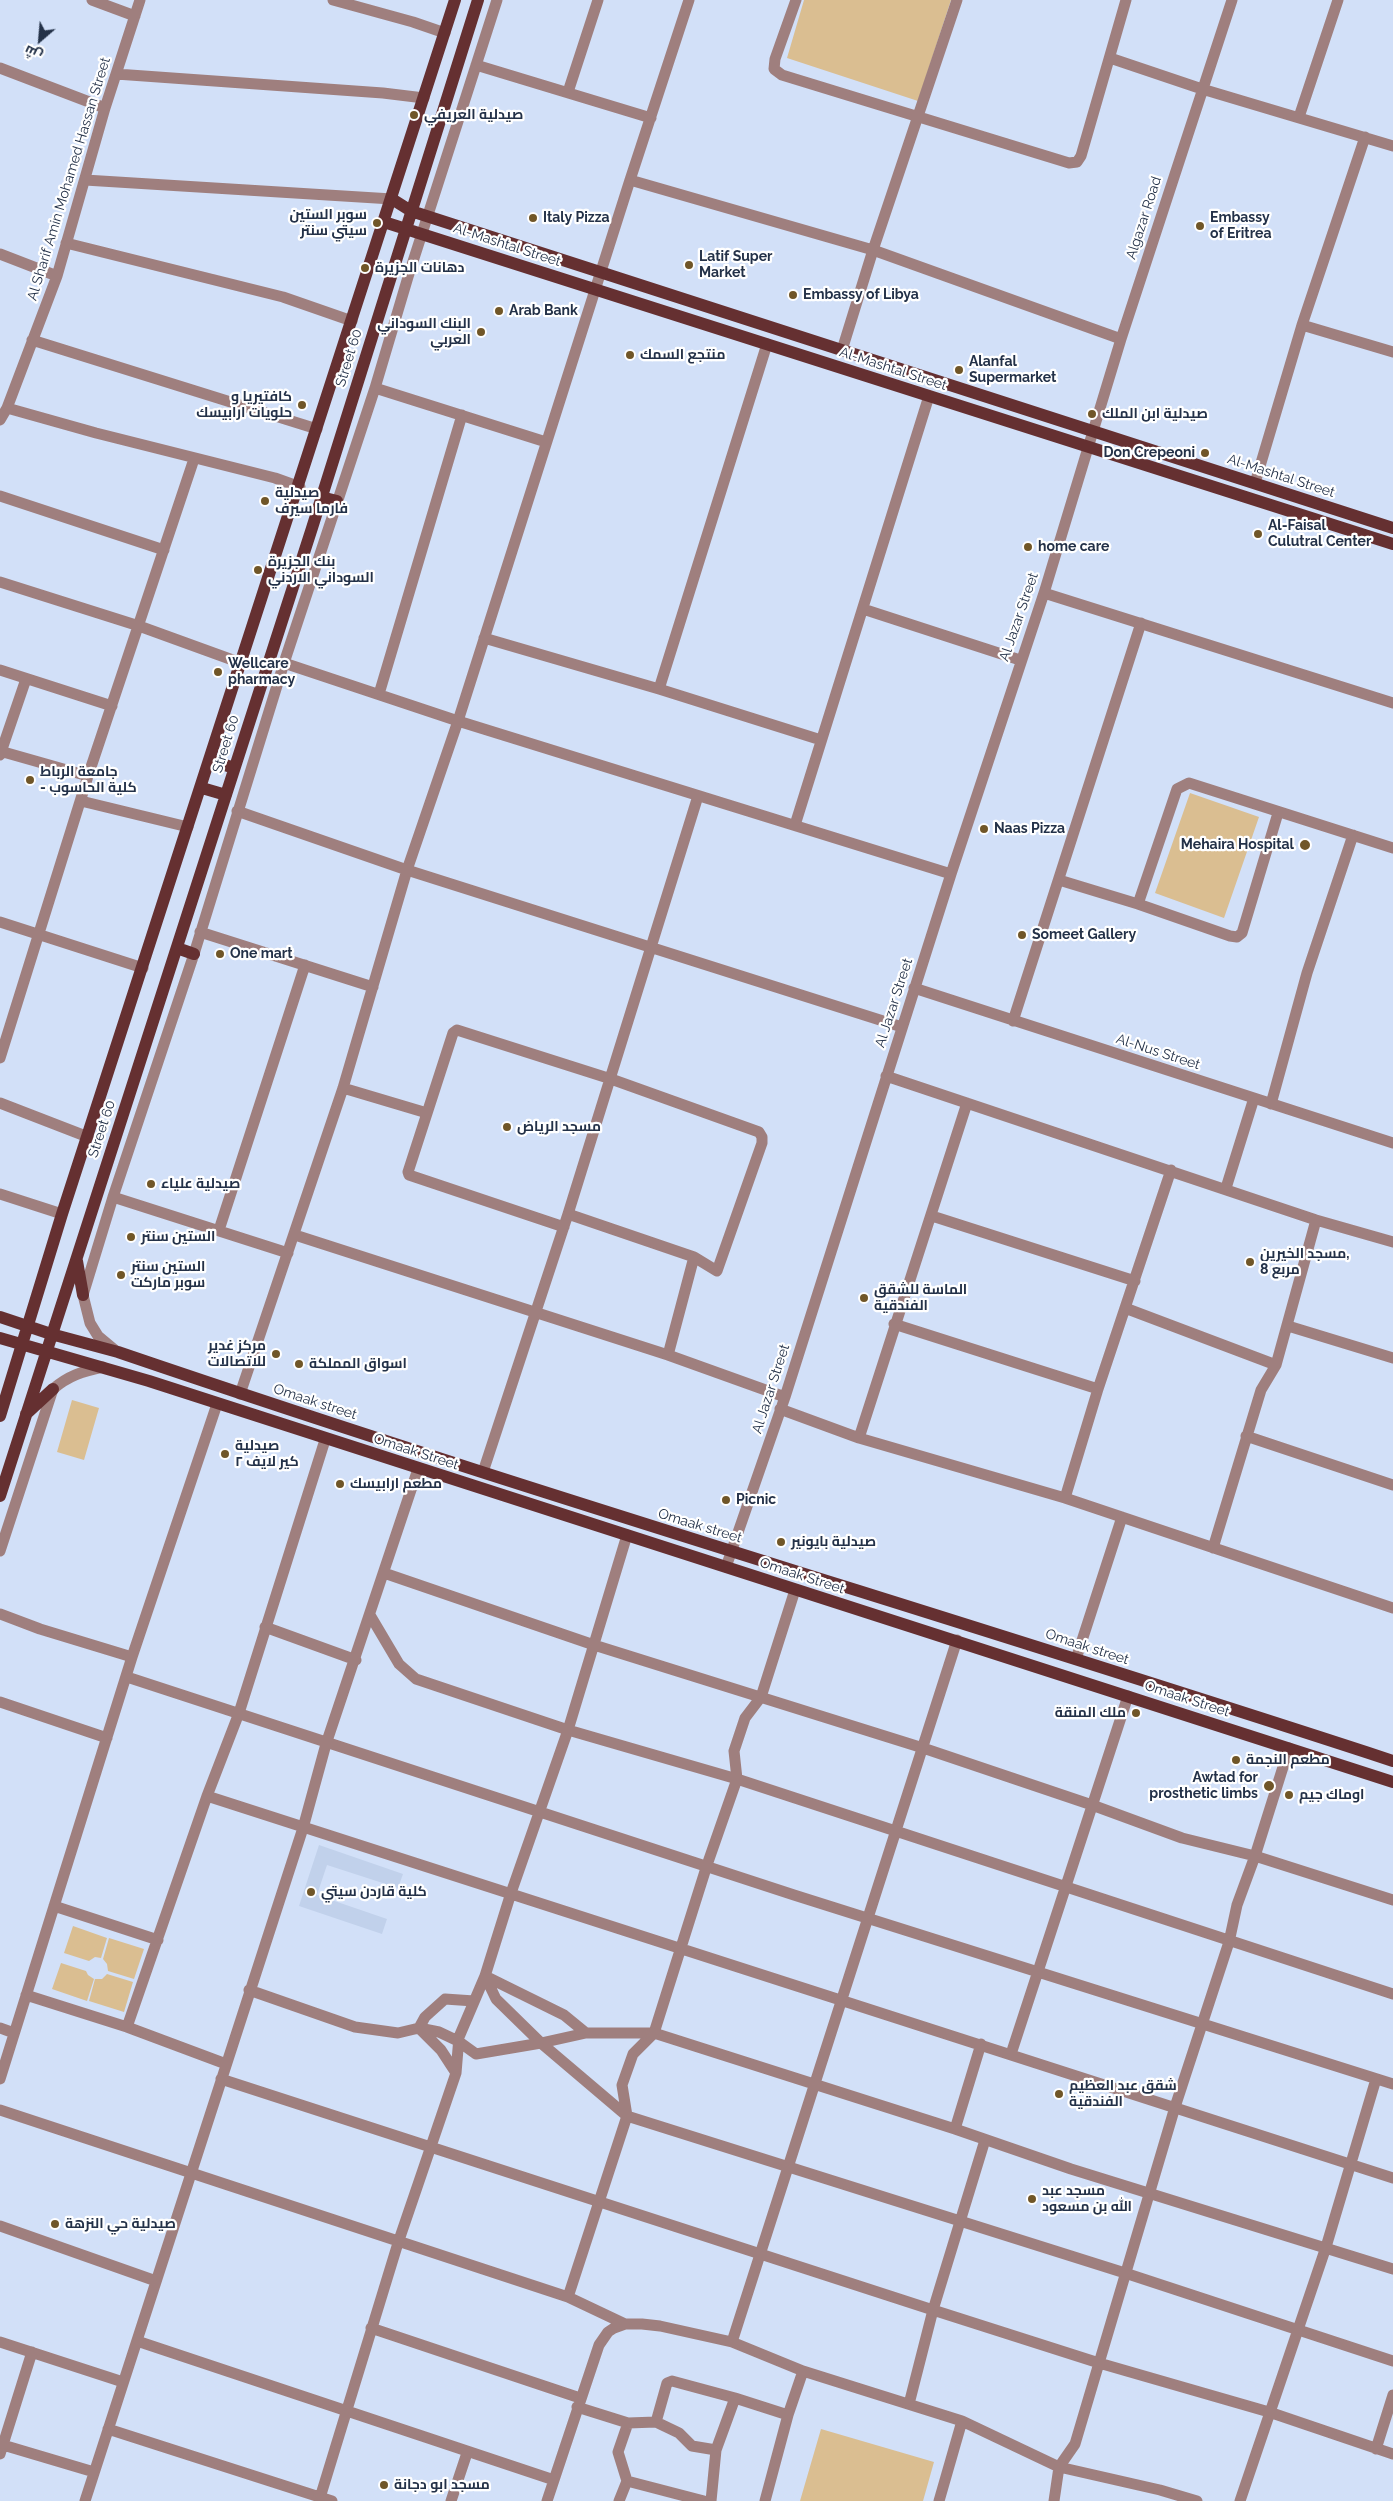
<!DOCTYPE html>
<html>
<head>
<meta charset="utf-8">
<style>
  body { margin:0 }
  #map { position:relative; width:1393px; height:2501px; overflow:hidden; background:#d2e0f8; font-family:Raleway,Cairo,sans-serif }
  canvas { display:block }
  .north { position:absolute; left:15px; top:15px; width:50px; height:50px; -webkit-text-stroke:4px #fff; paint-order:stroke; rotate:207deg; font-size:14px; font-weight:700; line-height:20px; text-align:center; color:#233148 }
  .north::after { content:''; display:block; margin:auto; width:18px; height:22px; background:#233148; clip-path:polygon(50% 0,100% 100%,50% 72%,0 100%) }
</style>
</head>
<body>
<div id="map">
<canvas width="1393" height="2501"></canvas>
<div class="north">ش</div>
</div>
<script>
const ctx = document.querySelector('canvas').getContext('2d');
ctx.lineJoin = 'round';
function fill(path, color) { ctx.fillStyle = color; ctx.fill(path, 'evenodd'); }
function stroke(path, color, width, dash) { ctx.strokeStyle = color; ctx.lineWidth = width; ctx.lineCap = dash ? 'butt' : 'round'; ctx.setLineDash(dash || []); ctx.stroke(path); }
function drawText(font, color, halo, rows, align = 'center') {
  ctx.font = font + ' Raleway,Cairo,sans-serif'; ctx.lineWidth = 4.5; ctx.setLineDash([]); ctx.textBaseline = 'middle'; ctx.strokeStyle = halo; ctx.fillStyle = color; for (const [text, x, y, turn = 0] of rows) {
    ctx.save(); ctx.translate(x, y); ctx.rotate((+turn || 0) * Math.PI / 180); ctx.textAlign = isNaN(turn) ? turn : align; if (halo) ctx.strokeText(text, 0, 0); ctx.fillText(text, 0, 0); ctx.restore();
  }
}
fill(new Path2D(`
  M319 1845 403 1874 398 1888 327 1865 317 1895 387 1919 382 1934 299 1906Z`), '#c1d1eb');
fill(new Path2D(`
  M804 0H951L918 101 787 58Z
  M1190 793 1259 817 1224 918 1155 893Z
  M72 1400 99 1408 84 1460 57 1452Z
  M73 1926 107 1938 101 1958 95 1957 89 1961 64 1953Z
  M109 1938 144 1949 134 1979 108 1971 107 1964 103 1959Z
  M61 1963 86 1971 88 1975 94 1979 87 2001 52 1989Z
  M107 1974 133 1982 124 2012 89 2001 95 1979H102Z
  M821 2429 934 2462 923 2501H800Z`), '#dabe91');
stroke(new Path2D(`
  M92 0 135 16
  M333 0 413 22 445 33
  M689 0 630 180 873 250 1121 339
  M796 0 775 59 774 69 782 75 1069 163 1077 162 1081 156 1126 0
  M1110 58 1202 89 1393 146
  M476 65 651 118
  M0 68 105 108
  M116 74 383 93 424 98
  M568 92 598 0
  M1299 117 1338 0
  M85 180 392 199
  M66 243 283 297 352 321
  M0 254 57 276
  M1302 325 1393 352
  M32 340 317 429
  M842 350 873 250 957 0
  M375 388 546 442
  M7 408 96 433 275 478 300 487
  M0 420 7 408 57 276 105 108 140 0
  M1255 483 1302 325 1365 137
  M0 496 164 550
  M0 582 139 626 241 663
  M1044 593 1393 703
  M863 609 1020 660
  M484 638 659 689 821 740
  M284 663 458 721 951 874
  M0 670 112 706
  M659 689 767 344
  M379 694 462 415
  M0 751 88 776
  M0 755 26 679
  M81 801 188 827
  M237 811 407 870 902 1027
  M795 825 929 396
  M1059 880 1138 904 1230 936 1237 937 1242 933 1278 813
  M1138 904 1177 789 1189 783 1393 848
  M0 922 143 968
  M200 932 373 987
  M914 988 1393 1143
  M1013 1021 1141 623
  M0 1058 88 776 194 459
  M886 1076 1316 1220 1393 1242
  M343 1088 427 1113
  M0 1103 88 1137
  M1271 1104 1307 973 1353 835
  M1226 1188 1254 1098
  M0 1194 62 1214
  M113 1197 288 1253
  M568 1214 694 1257
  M932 1216 1135 1281
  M564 1227 409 1175 408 1172 453 1033 457 1030 611 1079 759 1132 762 1137V1143L717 1271 694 1257 668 1355
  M219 1230 305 965
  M295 1235 668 1355 785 1397
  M1125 1308 1276 1365
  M894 1324 1098 1389
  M1288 1326 1393 1358
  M116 1351 98 1336 90 1323 83 1295 113 1197 194 954 284 663 375 388 408 277 497 0
  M240 1394 343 1088 407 870 458 721 630 180
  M780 1409 859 1438 1065 1498 1393 1608
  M1246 1436 1393 1485
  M859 1438 967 1103
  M483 1472 568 1214 698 796
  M1065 1498 1098 1389 1171 1170
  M1213 1548 1261 1390 1276 1365 1316 1220
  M0 1551 53 1389C68 1376 83 1371 103 1367
  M726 1567 785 1397 951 874 1044 593 1121 339 1232 0
  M384 1573 594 1645 923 1748 1092 1805 1182 1838 1255 1856 1393 1900
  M0 1614 40 1629 132 1657
  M370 1615 399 1664 416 1679 568 1730 737 1779 1393 1994
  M265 1627 356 1660
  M1076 1659 1122 1517
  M127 1677 794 1895 1393 2084
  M0 1702 107 1738
  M207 1796 1393 2178
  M54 1906 158 1940
  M485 1976 564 2015 586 2033H654L955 2129 1071 2169 1393 2269
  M485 1976 496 1999 541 2043 586 2033
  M249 1990 355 2027 398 2033 419 2028 439 2032 458 2041 476 2054 541 2043 627 2116 1125 2273 1393 2361
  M26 1995 127 2027 226 2064
  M127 2027 207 1796 239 1713 325 1440
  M0 2028 14 2033
  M1011 2054 1128 1696
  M456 2073 441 2050 419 2028 425 2017 445 1999 474 2001
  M0 2079 132 1657 217 1404
  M221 2079 933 2310 1099 2363 1269 2412 1393 2454
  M0 2110 568 2297 625 2324
  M955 2129 981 2044
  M0 2226 156 2281
  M568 2297 627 2116 622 2085 633 2054 654 2033 707 1865 737 1779 734 1751 745 1718 761 1697 795 1590
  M371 2328 580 2398
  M137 2341 554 2480
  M0 2342 123 2382
  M732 2342 957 1640
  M909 2404 933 2310 985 2140
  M577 2407 628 2423 656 2422 679 2433 692 2446 716 2450 735 2398 788 2415
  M656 2422 667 2383 672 2381 735 2398
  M108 2429 332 2501
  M3 2445 94 2472
  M1376 2449 1393 2395
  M0 2454 32 2352
  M627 2481 704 2501
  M85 2501 303 1828 326 1744 418 1469
  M319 2501 398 2243 456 2073 459 2037 485 1976 511 1893 568 1730 627 1535
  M451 2501 467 2453
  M547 2501 599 2345 608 2332 614 2328 625 2324H642L660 2326 732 2342 803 2371 962 2421 1059 2467 1160 2490 1197 2501
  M619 2501 627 2481 618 2452 628 2423
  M711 2501 716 2450
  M765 2501 788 2415 803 2371
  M939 2501 962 2421
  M1054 2501 1059 2467 1075 2444 1175 2107 1229 1942 1237 1905 1255 1856 1289 1748
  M1240 2501 1326 2247 1376 2079`), '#9f7f7e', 11);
stroke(new Path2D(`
  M392 199 411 211 1393 528
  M384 222 1393 544
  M321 497 337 501
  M210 760 234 768
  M202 788 226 795
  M177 948 194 954
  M77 1261 83 1295
  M0 1317 51 1334 118 1352C540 1496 969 1622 1393 1761
  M0 1338 149 1381 1393 1782
  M26 1414 53 1389
  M0 1416 62 1214 455 0
  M0 1496 312 528 478 0`), '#653031', 12);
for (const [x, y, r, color] of [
  [414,115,5,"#705628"],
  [533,218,5,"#705628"],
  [377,223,5,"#705628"],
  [1200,226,5,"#705628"],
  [689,265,5,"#705628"],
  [365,268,5,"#705628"],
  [793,295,5,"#705628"],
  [499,311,5,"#705628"],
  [481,332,5,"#705628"],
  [630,355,5,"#705628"],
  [959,370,5,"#705628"],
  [302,405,5,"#705628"],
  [1092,414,5,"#705628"],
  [1205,453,5,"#705628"],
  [265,501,5,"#705628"],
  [1258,534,5,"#705628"],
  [1028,547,5,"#705628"],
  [258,570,5,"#705628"],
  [218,672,5,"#705628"],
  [30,780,5,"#705628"],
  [984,829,5,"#705628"],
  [1305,845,6,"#705628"],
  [1022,935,5,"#705628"],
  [220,954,5,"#705628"],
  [507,1127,5,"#705628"],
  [151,1184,5,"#705628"],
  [131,1237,5,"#705628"],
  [1250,1262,5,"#705628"],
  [121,1275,5,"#705628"],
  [864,1298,5,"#705628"],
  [276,1354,5,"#705628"],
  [299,1364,5,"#705628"],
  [225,1454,5,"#705628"],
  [340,1484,5,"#705628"],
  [726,1500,5,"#705628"],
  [781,1542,5,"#705628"],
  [1136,1713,5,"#705628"],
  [1236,1760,5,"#705628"],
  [1269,1786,6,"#705628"],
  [1289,1795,5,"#705628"],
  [311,1892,5,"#705628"],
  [1059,2094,5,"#705628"],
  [1032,2199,5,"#705628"],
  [55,2224,5,"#705628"],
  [384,2485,5,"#705628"]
]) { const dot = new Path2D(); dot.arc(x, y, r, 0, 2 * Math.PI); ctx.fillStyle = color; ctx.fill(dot); stroke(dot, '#fff', 2); }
drawText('bold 14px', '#233148', '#fff', [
  ["صيدلية العريفي",424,115],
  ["سوبر الستين",367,215,"right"],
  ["سيتي سنتر",367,231,"right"],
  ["Italy Pizza",543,218],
  ["Embassy",1210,218],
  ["of Eritrea",1210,234],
  ["Latif Super",699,257],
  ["Market",699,273],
  ["دهانات الجزيرة",375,268],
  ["Embassy of Libya",803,295],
  ["Arab Bank",509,311],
  ["البنك السوداني",471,324,"right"],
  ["العربي",471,340,"right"],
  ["منتجع السمك",640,355],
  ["Alanfal",969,362],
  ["Supermarket",969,378],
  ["كافتيريا و",292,397,"right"],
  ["حلويات ارابيسك",292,413,"right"],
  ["صيدلية ابن الملك",1102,414],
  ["Don Crepeoni",1195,453,"right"],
  ["صيدلية",275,493],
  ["فارما سيرف",275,509],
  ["Al-Faisal",1268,526],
  ["Culutral Center",1268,542],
  ["home care",1038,547],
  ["بنك الجزيرة",268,562],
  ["السوداني الاردني",268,578],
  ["Wellcare",228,664],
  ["pharmacy",228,680],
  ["جامعة الرباط",40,772],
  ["- كلية الحاسوب",40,788],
  ["Naas Pizza",994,829],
  ["Mehaira Hospital",1294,845,"right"],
  ["Someet Gallery",1032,935],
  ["One mart",230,954],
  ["مسجد الرياض",517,1127],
  ["صيدلية علياء",161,1184],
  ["الستين سنتر",141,1237],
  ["مسجد الخيرين,",1260,1254],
  ["مربع 8",1260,1270],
  ["الستين سنتر",131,1267],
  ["سوبر ماركت",131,1283],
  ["الماسة للشقق",874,1290],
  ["الفندقية",874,1306],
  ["مركز غدير",266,1346,"right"],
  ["للاتصالات",266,1362,"right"],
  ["اسواق المملكة",309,1364],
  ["صيدلية",235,1446],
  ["كير لايف ٢",235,1462],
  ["مطعم ارابيسك",350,1484],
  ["Picnic",736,1500],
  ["صيدلية بايونير",791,1542],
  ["ملك المنقة",1126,1713,"right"],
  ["مطعم النجمة",1246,1760],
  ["Awtad for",1258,1778,"right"],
  ["prosthetic limbs",1258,1794,"right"],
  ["اوماك جيم",1299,1795],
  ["كلية قاردن سيتي",321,1892],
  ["شقق عبد العظيم",1069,2086],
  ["الفندقية",1069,2102],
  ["مسجد عبد",1042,2191],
  ["الله بن مسعود",1042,2207],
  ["صيدلية حي النزهة",65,2224],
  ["مسجد ابو دجانة",394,2485]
], 'left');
drawText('14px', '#233148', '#fff', [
  ["Al Sharif Amin Mohamed Hassan Street",69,179,-73],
  ["Algazar Road",1144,218,-72],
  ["Al-Mashtal Street",507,245,18],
  ["Street 60",349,358,-73],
  ["Al-Mashtal Street",893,369,18],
  ["Al-Mashtal Street",1281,476,18],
  ["Al Jazar Street",1019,617,-71],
  ["Street 60",226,744,-73],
  ["Al Jazar Street",894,1003,-72],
  ["Al-Nus Street",1158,1052,18],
  ["Street 60",102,1129,-72],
  ["Al Jazar Street",771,1389,-72],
  ["Omaak street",315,1402,18],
  ["Omaak Street",416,1452,18],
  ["Omaak street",700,1526,17],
  ["Omaak Street",802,1576,18],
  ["Omaak street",1087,1647,18],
  ["Omaak Street",1187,1699,18]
]);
</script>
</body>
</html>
